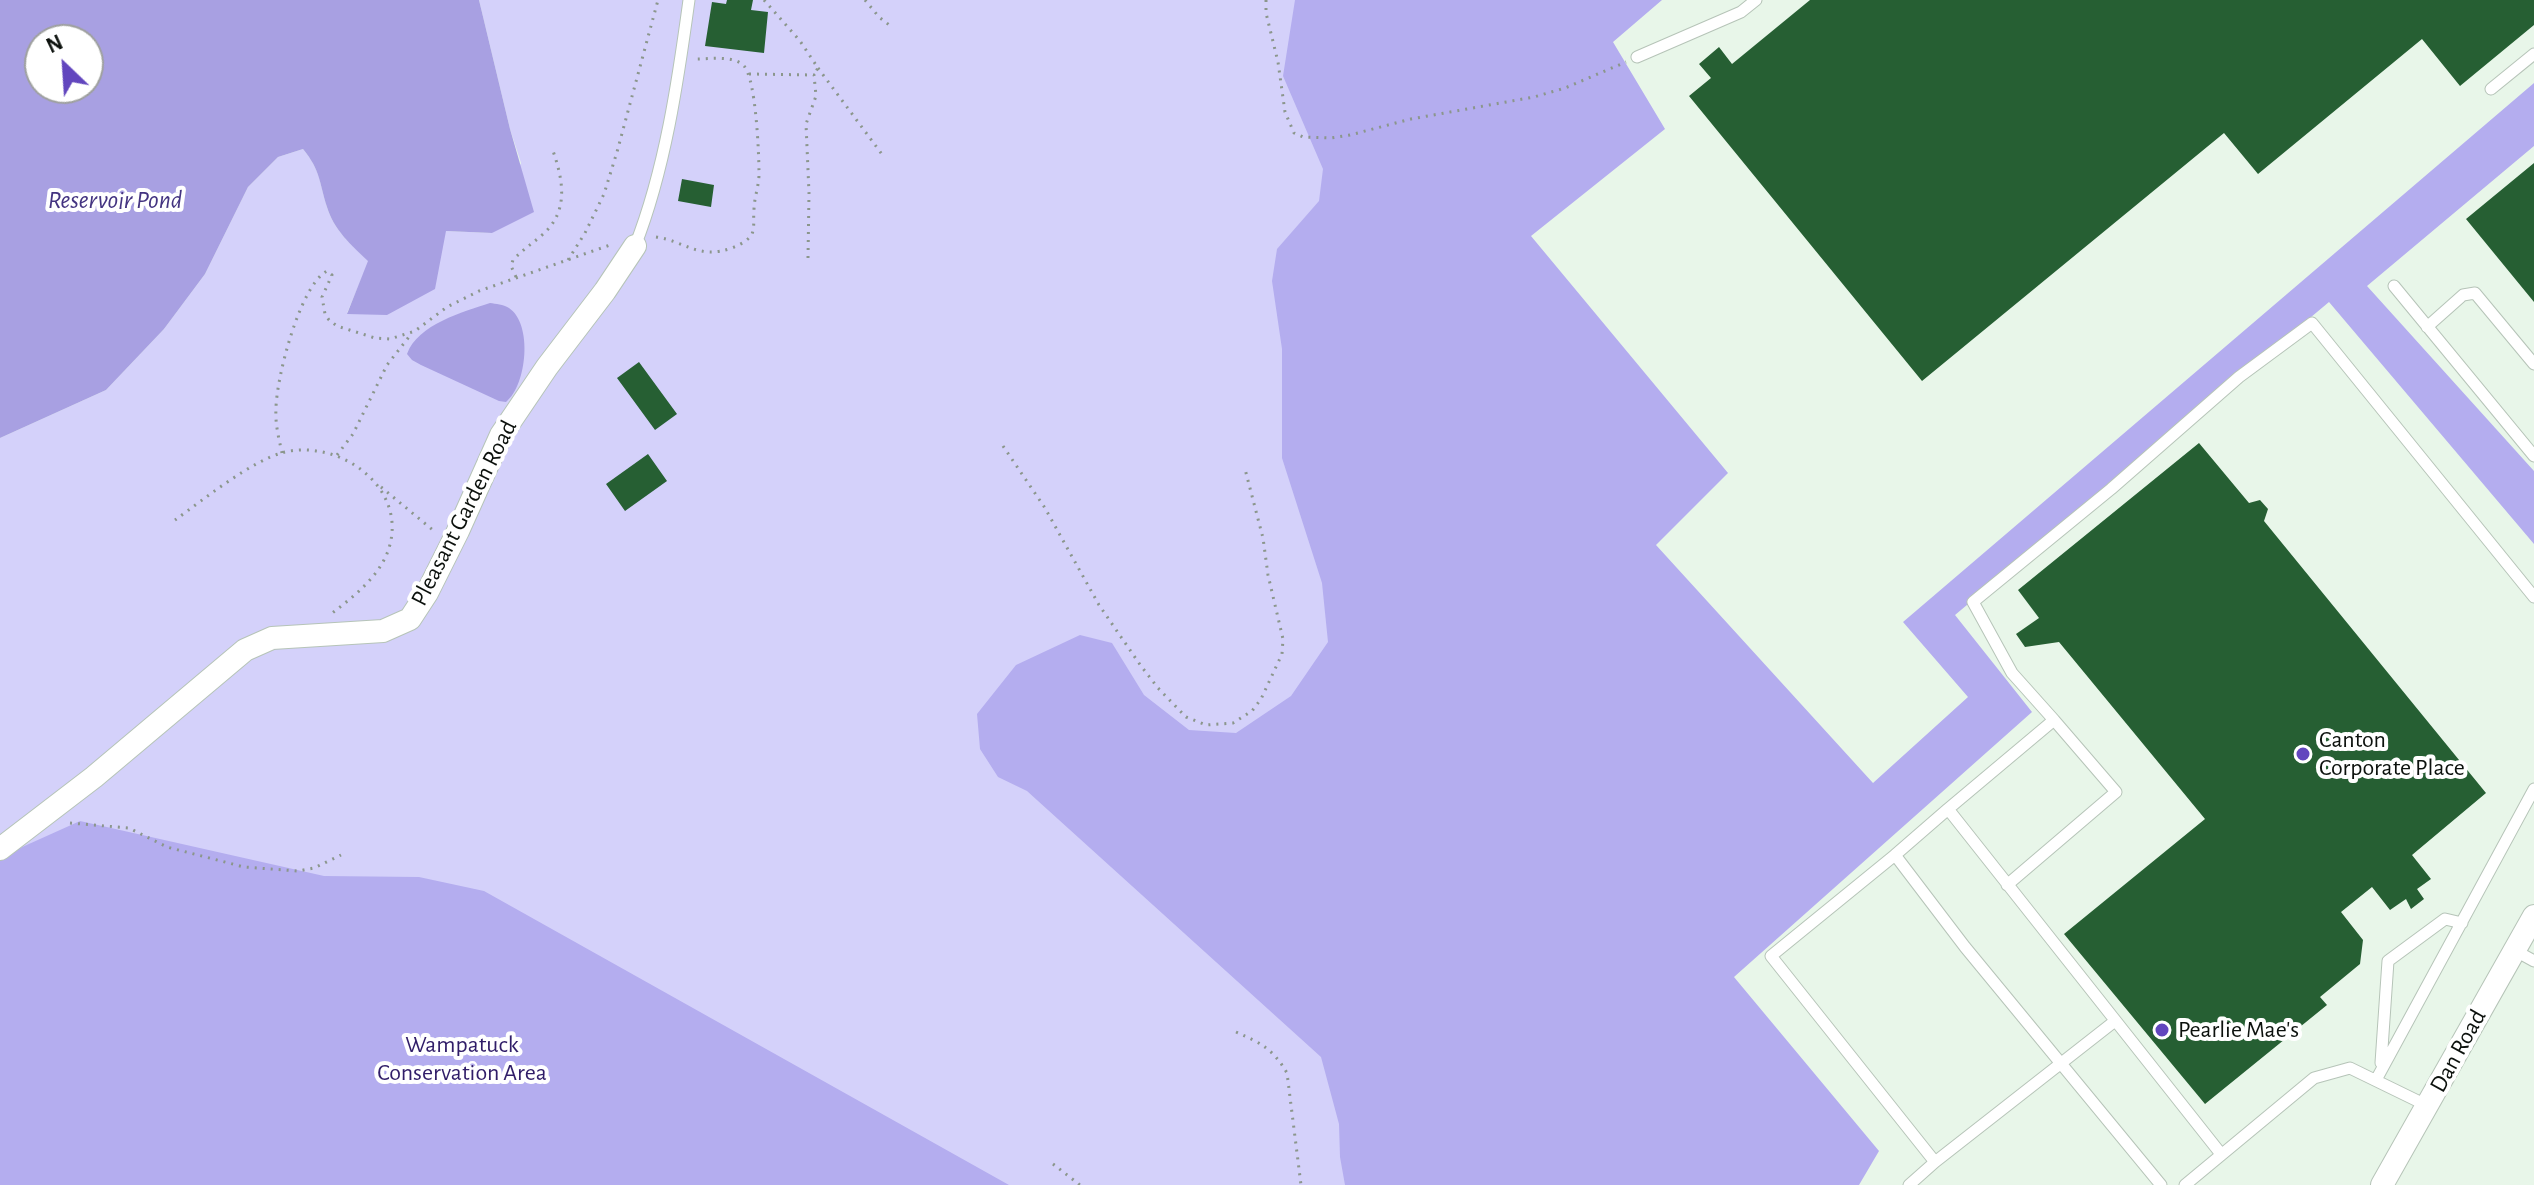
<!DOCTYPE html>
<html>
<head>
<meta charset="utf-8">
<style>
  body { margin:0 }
  #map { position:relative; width:2534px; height:1185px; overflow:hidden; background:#e8f6e9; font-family:"Alegreya Sans",sans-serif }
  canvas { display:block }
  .north { position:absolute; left:24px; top:24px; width:80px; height:80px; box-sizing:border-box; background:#fff; border:2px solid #9ea09e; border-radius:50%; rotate:335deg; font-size:22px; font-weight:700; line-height:32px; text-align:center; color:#0c110d }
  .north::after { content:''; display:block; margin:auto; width:28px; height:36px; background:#6246be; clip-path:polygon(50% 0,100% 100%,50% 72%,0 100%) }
</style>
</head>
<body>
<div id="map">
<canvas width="2534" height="1185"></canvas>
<div class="north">N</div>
</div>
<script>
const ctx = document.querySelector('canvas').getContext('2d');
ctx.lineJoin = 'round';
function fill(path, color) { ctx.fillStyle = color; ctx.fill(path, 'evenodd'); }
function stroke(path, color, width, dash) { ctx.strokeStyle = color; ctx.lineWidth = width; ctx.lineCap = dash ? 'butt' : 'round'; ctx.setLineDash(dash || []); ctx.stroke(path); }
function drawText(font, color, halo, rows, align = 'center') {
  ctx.font = font + ' "Alegreya Sans",sans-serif'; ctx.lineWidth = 8; ctx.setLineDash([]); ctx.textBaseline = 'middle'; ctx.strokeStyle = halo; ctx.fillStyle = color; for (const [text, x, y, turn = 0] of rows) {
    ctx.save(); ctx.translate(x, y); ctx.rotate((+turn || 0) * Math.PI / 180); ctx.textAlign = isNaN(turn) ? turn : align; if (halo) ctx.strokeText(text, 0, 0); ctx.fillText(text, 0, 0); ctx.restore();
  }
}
fill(new Path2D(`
  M479 0H1431L1340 566 1397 1185H0V438L106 390 164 329 205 274 248 187 278 157 303 149C321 171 319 181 327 207 334 230 351 245 369 261L347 313 446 231 492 233 521 163 510 129Z`), '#d4d1fa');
fill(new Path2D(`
  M1295 0H1662L1613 42 1665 129 1531 236 1728 473 1656 545 1873 783 1968 697 1903 622 2534 83V146L2367 286 2534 471V544L2329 302 1955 615 2032 712 1734 977 1879 1151 1859 1185H1345L1340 1157 1339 1124 1321 1057 1027 791 998 777 980 749 977 714 1016 665 1080 635 1112 643 1144 695 1189 730 1236 733 1291 696 1328 642 1322 583 1282 458V349L1272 281 1277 249 1319 201 1323 169 1283 76Z
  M80 821 324 876 419 877 484 891 1009 1185H0V857Z`), '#b4adef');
fill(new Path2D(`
  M0 0H479L510 129 534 212 492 233 446 231 435 289 387 315 347 314 368 261C351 245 334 230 327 207 319 182 321 171 303 149L278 157 248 187 205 274 164 329 106 390 0 438ZM88 40V88H40V40Z
  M490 303C496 304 503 304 509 308 533 324 527 385 506 402L499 401 421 365 412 360 407 354C418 324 463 312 490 303Z`), '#a8a0e2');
fill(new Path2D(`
  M727 0H753L751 10 768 12 764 53 705 46 712 2 726 4Z
  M1810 0H2534V25L2460 86 2422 39 2258 174 2224 133 1922 381 1689 96 1711 78 1699 64 1719 47 1732 64Z
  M2534 163V302L2466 219Z
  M682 179 714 185 711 207 678 201Z
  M639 362 677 414 655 430 617 378Z
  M2199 443 2249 503 2260 500 2268 509 2264 521 2486 793 2412 855 2431 879 2417 889 2424 899 2411 909 2406 899 2390 910 2372 887 2341 912 2363 940 2360 964 2320 997 2327 1005 2205 1104 2064 934 2205 819 2059 642 2025 647 2016 634 2039 618 2018 590Z
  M648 454 667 481 625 511 606 484Z`), '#265f33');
const service = new Path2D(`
  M1637 57 1741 12 1756 0
  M2491 89 2534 54
  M635 246C665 170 678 81 689 0
  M2394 286 2534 456
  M2427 327 2463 295 2475 293 2534 364
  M2054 720 2012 673 1973 602 2111 489 2239 377 2312 323 2534 597
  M1948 809 2054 720 2116 792 2007 885
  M1895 855 1948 809 2221 1154
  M2514 950 2534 961
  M2381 1063 2388 961 2445 919 2462 923
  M2376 1080 2534 789
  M1935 1162 2115 1021
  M1909 1185 1935 1162 1771 956 1895 855 1965 947 2161 1185
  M2185 1185 2314 1078 2350 1068 2428 1106`);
const minor = new Path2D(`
  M0 849 94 777 245 650 272 638 383 631 410 619 427 593 458 531 501 435 547 367 605 291 635 246
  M2382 1185 2534 916`);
stroke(service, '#b6c4b8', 13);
stroke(minor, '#b6c4b8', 24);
stroke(new Path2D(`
  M764 0 800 41 818 68 814 75
  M865 0 879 17 893 28
  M1266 0V13L1278 62 1285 112 1294 133 1303 137 1331 138 1350 135 1411 119 1534 97 1565 88 1626 62
  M818 68 884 157
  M749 74 814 75 816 96 806 124 809 193 808 258
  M656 237C685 241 698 260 732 248 739 245 748 241 752 234 755 226 753 218 754 210 754 198 759 186 759 174 759 154 756 79 744 66 734 55 710 59 697 59
  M568 260 585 233 604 194 617 152 658 0
  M516 277 511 266 513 260C522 250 532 244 542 235 570 211 563 179 552 148
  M1003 446 1045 508 1099 605 1141 666 1158 688 1186 717 1206 725 1233 723 1252 711 1261 699 1282 654 1283 639 1268 575 1263 538 1245 469
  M282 453C279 439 275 424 276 409 276 379 300 285 327 271L332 275 322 297 325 314 329 320 337 326 375 338 390 339 415 331 447 307 479 291 610 245
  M337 455 353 434 387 365 412 333
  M381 487 434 531
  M175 520C203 500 252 460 285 452 341 439 410 489 388 551 378 578 353 597 331 614
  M70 823 129 828 167 847 244 867 298 871 314 868 341 855
  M1236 1032C1261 1043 1273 1049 1287 1073L1301 1185
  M1053 1164 1080 1185`), '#8b968c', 3, [2, 6]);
stroke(service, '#fff', 11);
stroke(minor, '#fff', 22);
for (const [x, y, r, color] of [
  [2303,754,8,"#6246be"],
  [2162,1030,8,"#6246be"]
]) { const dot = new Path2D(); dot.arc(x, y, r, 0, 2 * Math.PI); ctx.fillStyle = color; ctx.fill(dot); stroke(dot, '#fff', 3); }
drawText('24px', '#0c110d', '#fff', [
  ["Pleasant Garden Road",464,513,-63],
  ["Dan Road",2458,1051,-61]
]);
drawText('24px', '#0c110d', '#fff', [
  ["Canton",2319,740],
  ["Corporate Place",2319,768],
  ["Pearlie Mae's",2178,1030]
], 'left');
drawText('24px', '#301d68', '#fff', [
  ["Wampatuck",462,1045],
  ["Conservation Area",462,1073]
]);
drawText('italic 26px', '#443481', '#fff', [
  ["Reservoir Pond",115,200]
]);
</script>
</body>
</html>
